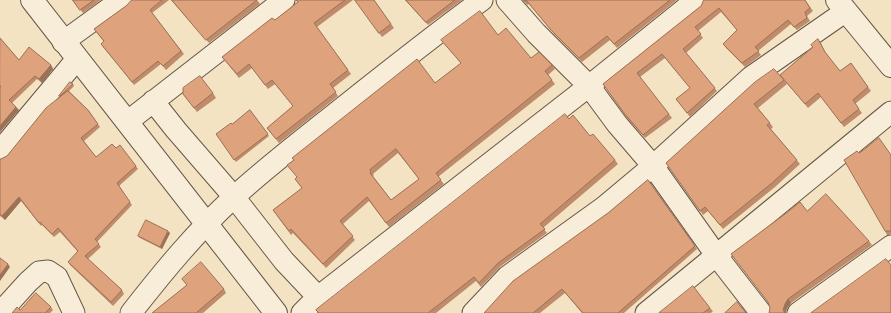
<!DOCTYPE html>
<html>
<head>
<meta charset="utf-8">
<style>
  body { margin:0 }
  canvas { display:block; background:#f4e3c3 }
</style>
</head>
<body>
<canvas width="891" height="313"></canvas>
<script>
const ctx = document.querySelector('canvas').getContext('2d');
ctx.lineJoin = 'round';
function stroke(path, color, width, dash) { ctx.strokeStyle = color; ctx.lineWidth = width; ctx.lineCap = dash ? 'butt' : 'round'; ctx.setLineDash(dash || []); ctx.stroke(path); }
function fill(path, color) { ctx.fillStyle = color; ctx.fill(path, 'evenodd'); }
const minor = new Path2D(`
  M507 0 536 33 589 86 617 124 653 166 716 255 761 313
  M63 42 121 0
  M153 101 176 130 234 197 284 261 318 297
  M127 122 284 0
  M0 151 77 59
  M0 313 28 282 39 272 48 271 57 277 74 313
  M131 313C163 272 195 233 233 198 261 172 292 148 322 124 375 82 427 40 482 0
  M302 313 318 297 589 86 696 0
  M473 313 508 276 604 207 653 166 751 77 846 11
  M646 313 891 112
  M798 313 891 246`);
const tertiary = new Path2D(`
  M32 0 276 313
  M837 0 891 66`);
stroke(minor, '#655648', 23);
stroke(tertiary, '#655648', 24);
stroke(minor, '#f8edd8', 21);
stroke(tertiary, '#f8edd8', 22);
fill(new Path2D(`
  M72 0H101L83 13Z
  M132 0H169L152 13 184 54 166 70 161 64 134 85 104 48 101 44 104 42 94 29 126 6Z
  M171 0H257L260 4 209 43Z
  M296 0H353L317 27 351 74 333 88 338 96 279 143 267 128 293 106 275 84 268 89 252 68 239 78 222 57 275 20 298 2Z
  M355 0H374L394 28 382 37Z
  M405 0H462L428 25Z
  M523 0H677L617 48 610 40 582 62 554 34 529 4 527 5Z
  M805 0 813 11 807 16 810 21 797 30 791 24 758 51 761 55 745 67 726 48 723 44 737 30 721 12 698 31 703 38 686 53 717 91 690 117 676 99 690 88 665 58 640 77 672 118 645 138 626 117 603 84 701 6 704 1Z
  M498 35 531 58 552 65 555 69 548 75 555 84 438 177 444 184 389 227 369 201 343 224 355 240 326 268 293 233 291 235 273 210 302 188 295 179 435 83 461 63 441 40ZM398 153 419 179 391 200 373 176 374 175 373 174Z
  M0 38 19 60 51 65 53 69 42 83 37 79 12 103 19 110 0 132Z
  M821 43 826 54 840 71 851 63 871 91 855 104 862 113 844 127 821 97 808 108 780 75 813 47 811 45Z
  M784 80 787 84 758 108 773 127 771 129 800 164 775 187 723 229 708 211 703 215 666 163Z
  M73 84 74 86 69 91 88 110 100 127 84 141 96 157 116 148 136 166 138 169 119 186 132 205 97 242 101 247 88 259 122 290 124 294 113 306 70 265 68 262 78 252 60 232 54 237 42 225 41 226 21 201 5 220 0 216V159H1L7 156 60 97 59 96Z
  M213 93 216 98 197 112 183 94Z
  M250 110 269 136 236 162 216 134 232 124Z
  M569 119 590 136 615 160 618 164 543 228 547 233 501 266 481 287 476 281 436 313H318L316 310Z
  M859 153 891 155V235H887L885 231Z
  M648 180 697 249 624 313H582L565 293 540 313H484L608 213Z
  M807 211 869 241 872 245 791 303 787 308H770Z
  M170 233 162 249 140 238 138 236Z
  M182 279 224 289 226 293 203 313H152L187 285Z
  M51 307 53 310 50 313H12L20 310Z
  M710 308 713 311 711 313H659Z`), '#bf8b6b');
fill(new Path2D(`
  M51 65 53 69 42 83 39 79Z
  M16 107 19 110 0 132V126Z
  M19 197 21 201 5 220 2 216Z
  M168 231 170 233 162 249 160 247Z
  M8 264 10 267 0 281V275Z
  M788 299 791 303 787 308 786 313H785L783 310 785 304Z`), '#9b7157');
const building = new Path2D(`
  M73 0H94L80 10Z
  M132 0H162L150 10 181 51 163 66 158 61 132 82 101 44 104 41 94 29 126 6Z
  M172 0H257L206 40Z
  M296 0H345L314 23 348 70 330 84 336 92 276 139 267 128 293 106 272 80 265 85 249 64 237 74 222 57 272 18 275 20 298 2Z
  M355 0H374L391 24 379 33Z
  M406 0H455L426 22Z
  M524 0H670L614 44 607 36 579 58 551 30 526 0 525 1Z
  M704 0H805L810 8 805 12 807 18 794 27 788 20 755 47 759 51 742 63 723 44 737 30 719 8 695 27 701 34 683 49 715 88 687 113 676 99 690 88 662 54 637 73 669 114 643 135 624 113 603 84 701 6Z
  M480 11 498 35 506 28 531 58 539 52 552 65 545 71 552 80 436 173 441 180 386 223 367 197 340 221 353 236 323 264 291 229 289 231 273 210 302 188 295 179 297 177 287 165 294 160 292 158 417 59 435 83 461 63 441 40ZM396 149 419 179 391 200 370 173 371 172 370 170Z
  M0 38 19 60 29 47 51 65 39 79 35 76 9 100 16 107 0 126V87L1 86H0Z
  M818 39 825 52 840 71 851 63 868 87 853 100 859 109 841 123 818 93 805 104 780 75 813 47 811 45Z
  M774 69 784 80 754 104 770 123 767 125 797 160 772 183 720 225 705 207 700 211 666 163 755 82Z
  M200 76 213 93 194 108 183 94V88Z
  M70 82 73 84 60 96H59Z
  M68 91 88 110 98 124 81 138 96 157 112 144 116 148 120 145 136 166 117 183 130 202 95 239 99 244 85 256 122 290 111 302 68 262 78 251 58 228 52 234 40 222 39 223 19 197 2 216 0 214V159H1L7 156 46 108Z
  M250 110 268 134 234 160 216 134 231 123 232 124Z
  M565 114 569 119 573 115 590 136 593 134 615 160 540 224 545 229 498 263 479 283 474 277 428 313H319L316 310Z
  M879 138 891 155V231H885L844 160 857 151 859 153Z
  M648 180 695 246 618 313H583L562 289 533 313H484L513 281 608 213Z
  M826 194 869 241 788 299 785 304 783 310 785 313H769L770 308 768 302 731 254 785 214 800 202 807 211Z
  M146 220 168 231 160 247 138 236Z
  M0 258 8 264 0 275Z
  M886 259 891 265V313H811Z
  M201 262 224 289 196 313H152L187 285 182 279Z
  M693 286 710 308 703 313H659Z
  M36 293 51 307 45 313H12L17 307 20 310Z
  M737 302 746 313H725Z`);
fill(building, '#dea27c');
stroke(building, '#9b7157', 1);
</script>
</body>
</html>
